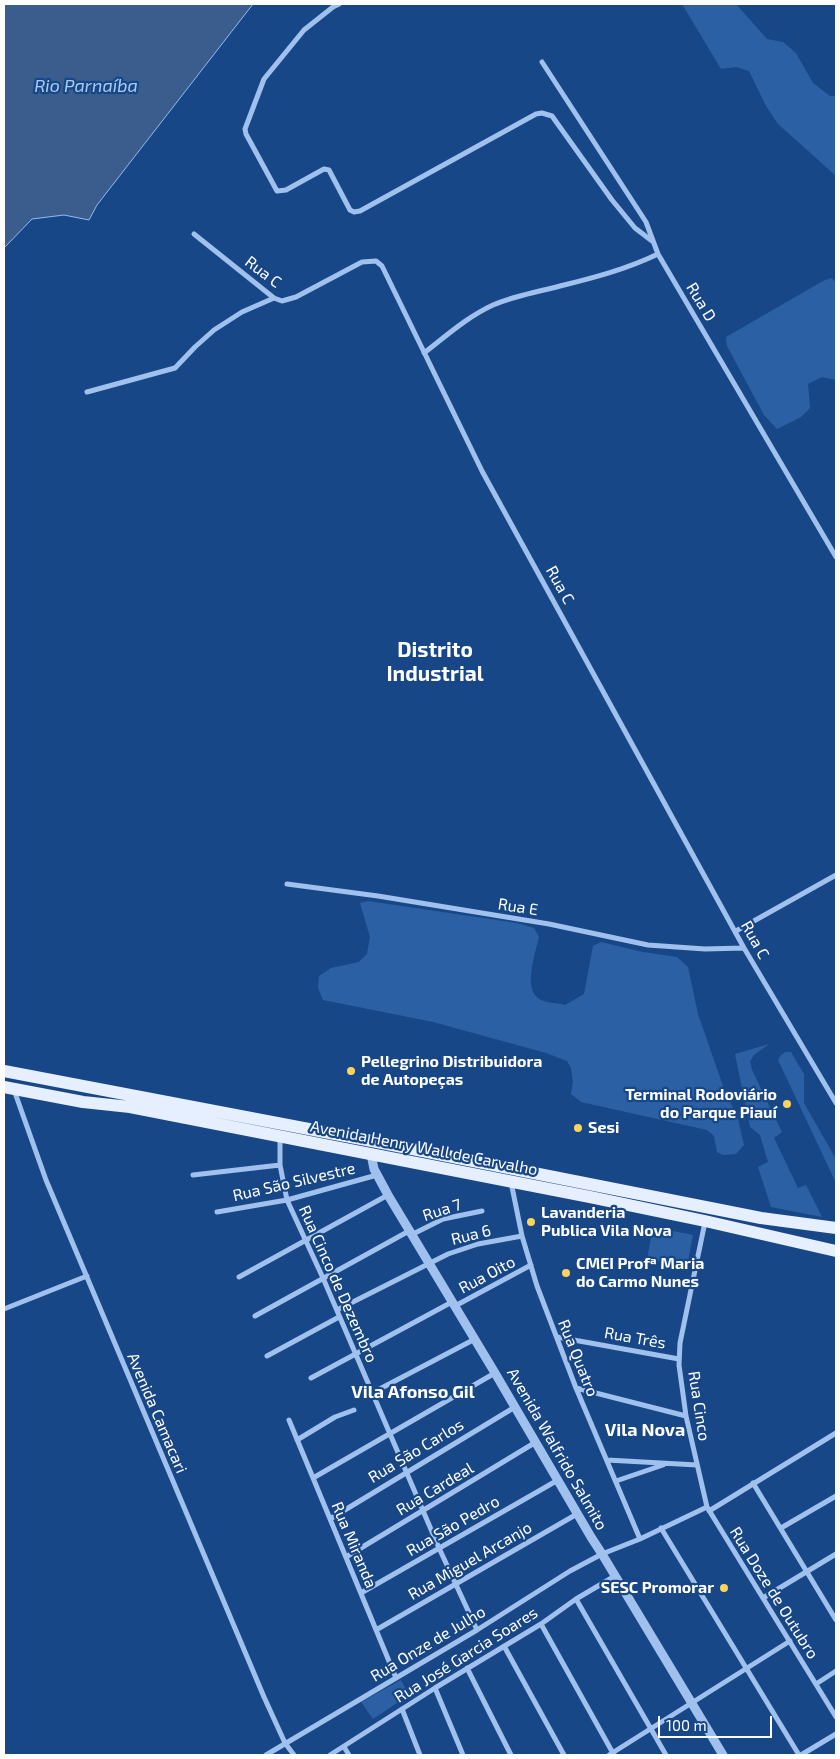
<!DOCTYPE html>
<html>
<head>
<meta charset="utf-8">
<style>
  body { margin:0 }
  #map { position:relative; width:840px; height:1759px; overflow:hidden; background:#184787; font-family:"Exo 2",sans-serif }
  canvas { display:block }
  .frame { position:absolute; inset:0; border:5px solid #fff; pointer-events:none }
  .scale { position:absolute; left:658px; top:1716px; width:114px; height:22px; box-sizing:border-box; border:2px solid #fff; border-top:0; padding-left:6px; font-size:15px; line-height:18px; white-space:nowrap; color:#fff; -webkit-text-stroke:4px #184787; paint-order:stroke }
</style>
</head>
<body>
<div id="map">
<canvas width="840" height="1759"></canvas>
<div class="frame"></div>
<div class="scale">100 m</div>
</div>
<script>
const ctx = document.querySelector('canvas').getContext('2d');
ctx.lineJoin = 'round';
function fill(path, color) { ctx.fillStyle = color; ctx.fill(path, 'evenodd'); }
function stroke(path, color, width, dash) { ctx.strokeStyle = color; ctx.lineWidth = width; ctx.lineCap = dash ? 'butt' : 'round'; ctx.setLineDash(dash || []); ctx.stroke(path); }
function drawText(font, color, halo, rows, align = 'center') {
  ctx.font = font + ' "Exo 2",sans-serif'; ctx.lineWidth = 4.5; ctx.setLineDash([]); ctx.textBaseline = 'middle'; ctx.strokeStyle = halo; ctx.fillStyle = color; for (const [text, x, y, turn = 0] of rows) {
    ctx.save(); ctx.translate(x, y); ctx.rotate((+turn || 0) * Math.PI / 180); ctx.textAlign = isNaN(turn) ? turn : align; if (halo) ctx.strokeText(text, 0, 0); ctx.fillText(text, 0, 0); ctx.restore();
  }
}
fill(new Path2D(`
  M682 4H736L767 39 783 42 796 53 813 83 830 96H836V176L778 124 766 106 749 71 736 67 721 69Z
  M831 278 836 282V380L822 377 808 384 810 408 801 417 777 429 764 415 727 346 726 337 823 281Z
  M368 901 517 923 534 928 539 937C536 951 523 988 538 998 544 1003 558 1003 565 1005L584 994 593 946 601 942 643 952 677 957 688 967 698 1014 723 1086 738 1119 744 1145 736 1154 723 1155 717 1152 714 1136 707 1130 581 1102 571 1094 573 1082 571 1068 567 1061 546 1053 433 1022 323 1000 318 988 319 976 331 968 359 962 367 954 370 937 360 903Z
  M769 1044 754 1055 750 1061 752 1070 782 1132 774 1138 798 1188 806 1185 822 1217 771 1207 758 1167 768 1162 760 1135 750 1127 735 1054Z
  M785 1052H791L804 1074V1103L836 1159V1183L778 1060 781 1055Z
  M653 1227 693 1235 687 1266 647 1259Z
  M401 1680 409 1695 373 1719 361 1702Z`), '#2b60a5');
const water = new Path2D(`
  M4 4H253L97 205 89 220 64 215 32 219 4 248Z`);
fill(water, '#3b5d8d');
stroke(water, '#92bcef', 1);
stroke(new Path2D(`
  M339 4 333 7 304 30 264 79 245 129 246 134 277 191 286 190 324 169 329 170 350 210 354 212 360 211 536 114 542 113 552 116 612 200 635 228 652 241
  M542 62 646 222 658 254 836 557
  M194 234 274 298 282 301 296 297 362 262 376 261 382 266 482 471 744 948 836 1103
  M424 353C446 336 467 317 493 305 514 296 537 292 560 286 593 278 627 269 658 254
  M87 392 175 368 195 347 214 330 242 312 274 298
  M287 884 378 896 549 924 648 945 705 949 744 948
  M736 931 836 875
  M14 1090 46 1180 264 1697 285 1743 294 1755
  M280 1136V1165L287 1200 323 1278 439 1548 477 1630
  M193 1175 280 1165
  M511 1182 522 1236 537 1286 576 1388 640 1539
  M217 1212 287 1200 377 1175
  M705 1222 680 1343 679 1365 686 1416 707 1507 836 1717
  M411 1235 443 1219 482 1211
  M239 1277 388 1195
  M455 1306 531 1265
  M4 1309 87 1276
  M337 1310 448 1254 478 1244 522 1236
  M255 1316 409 1231
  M557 1337 679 1359
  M267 1356 339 1317
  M311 1378 452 1302
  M576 1388 686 1416
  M372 1393 475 1339
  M289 1420 396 1678
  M297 1440 335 1417 354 1410
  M607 1460 697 1465
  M313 1478 495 1373
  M616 1481 663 1465
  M753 1483 836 1620
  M709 1511 836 1433
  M330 1519 515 1407
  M661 1528 799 1755
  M781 1528 836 1496
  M346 1557 536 1442
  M361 1593 558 1480
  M763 1598 836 1554
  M576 1599 666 1755
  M541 1624 614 1755
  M376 1630 577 1514
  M504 1646 564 1755
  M467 1668 511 1755
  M816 1684 836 1671
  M435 1688 463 1755
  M402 1709 420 1755
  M344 1747 349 1755
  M266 1755 477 1630 570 1571 602 1554 640 1539 707 1507
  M330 1755 435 1688 541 1624 576 1599 615 1576
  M609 1755 790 1641
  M801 1755 836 1734`), '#a0c1ed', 5);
stroke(new Path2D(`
  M371 1154 374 1169 388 1195 495 1373 591 1537 602 1554 723 1755`), '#a0c1ed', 9);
stroke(new Path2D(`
  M4 1071 377 1142 761 1218 836 1228
  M4 1087 83 1102 130 1107 590 1197 705 1221 836 1251`), '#e5efff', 12);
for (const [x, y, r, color] of [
  [351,1071,5,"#ffd35b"],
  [787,1104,5,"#ffd35b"],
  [578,1128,5,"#ffd35b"],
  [531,1222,5,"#ffd35b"],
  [566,1273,5,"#ffd35b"],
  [724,1588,5,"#ffd35b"]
]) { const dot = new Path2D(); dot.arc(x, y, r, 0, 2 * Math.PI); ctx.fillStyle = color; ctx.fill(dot); stroke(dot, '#184787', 2); }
drawText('16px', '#fff', '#184787', [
  ["Rua C",263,272,37],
  ["Rua D",701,302,59],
  ["Rua C",560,585,61],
  ["Rua E",518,907,9],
  ["Rua C",755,940,61],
  ["Avenida Henry Wall de Carvalho",424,1148,11],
  ["Rua São Silvestre",294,1182,-13],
  ["Rua 7",442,1210,-18],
  ["Rua 6",471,1235,-14],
  ["Rua Oito",487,1275,-28],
  ["Rua Cinco de Dezembro",338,1284,66],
  ["Rua Três",635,1338,10],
  ["Rua Quatro",578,1358,68],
  ["Rua Cinco",699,1406,81],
  ["Avenida Camacari",157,1413,67],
  ["Avenida Walfrido Salmito",557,1449,60],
  ["Rua São Carlos",416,1451,-31],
  ["Rua Cardeal",435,1489,-31],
  ["Rua São Pedro",453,1526,-30],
  ["Rua Miranda",354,1545,67],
  ["Rua Miguel Arcanjo",470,1561,-30],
  ["Rua Doze de Outubro",774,1593,58],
  ["Rua Onze de Julho",428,1644,-31],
  ["Rua José Garcia Soares",466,1655,-32]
]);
drawText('bold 16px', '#fff', '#184787', [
  ["Pellegrino Distribuidora",361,1062],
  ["de Autopeças",361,1080],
  ["Terminal Rodoviário",777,1095,"right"],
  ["do Parque Piauí",777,1113,"right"],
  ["Sesi",588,1128],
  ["Lavanderia",541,1213],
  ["Publica Vila Nova",541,1231],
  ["CMEI Profª Maria",576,1264],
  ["do Carmo Nunes",576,1282],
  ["SESC Promorar",714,1588,"right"]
], 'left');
drawText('italic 18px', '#abcbf4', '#184787', [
  ["Rio Parnaíba",86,86]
]);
drawText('bold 18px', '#fff', '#184787', [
  ["Vila Afonso Gil",413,1392],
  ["Vila Nova",645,1430]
]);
drawText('bold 21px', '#fff', '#184787', [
  ["Distrito",435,650],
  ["Industrial",435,674]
]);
</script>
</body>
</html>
